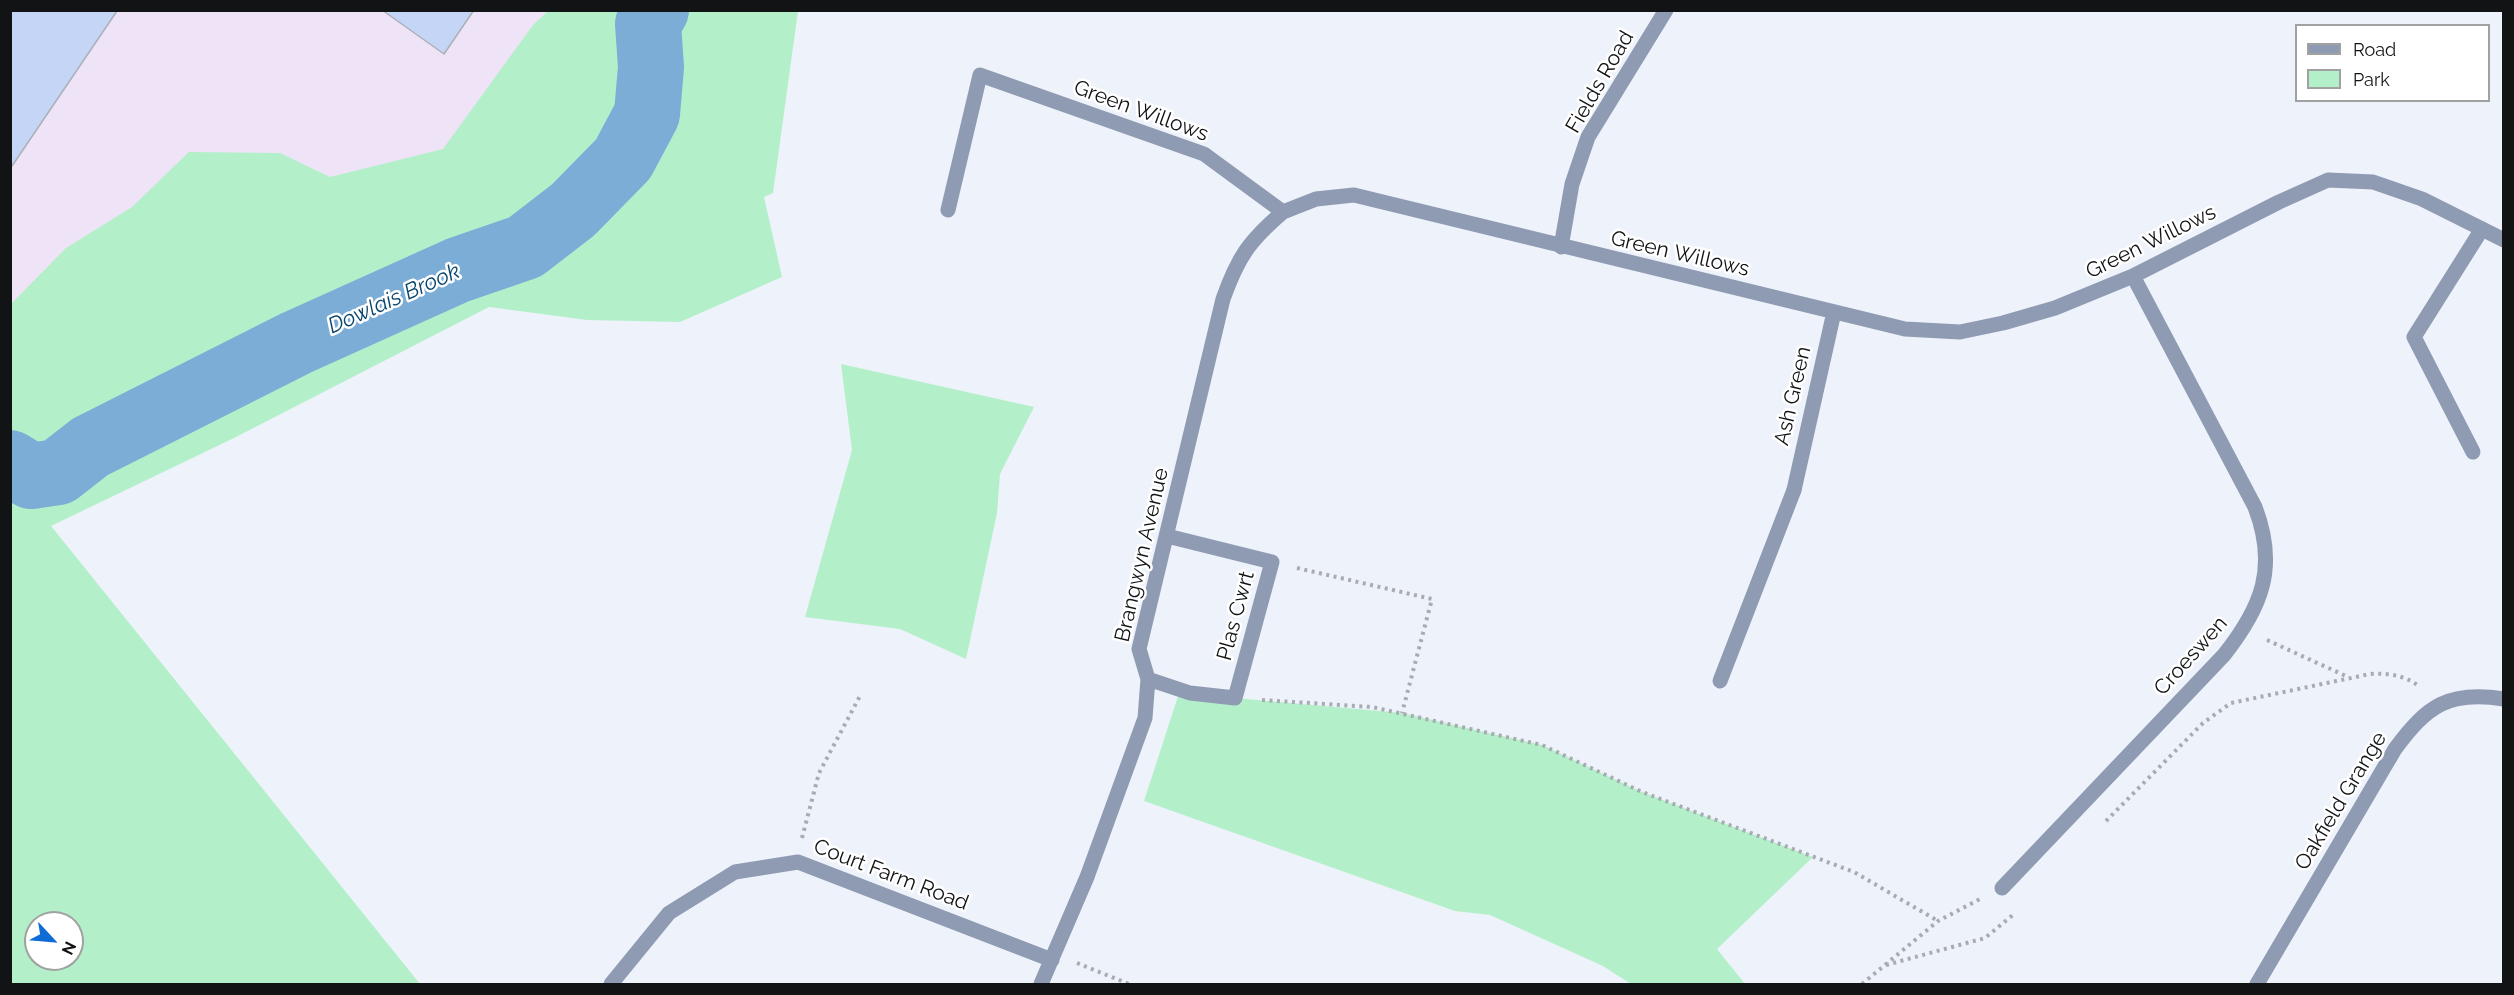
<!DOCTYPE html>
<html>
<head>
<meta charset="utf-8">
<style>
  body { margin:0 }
  #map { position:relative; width:2514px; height:995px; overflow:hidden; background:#eef2fa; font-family:Raleway,sans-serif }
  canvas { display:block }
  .frame { position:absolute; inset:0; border:12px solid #111315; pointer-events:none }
  .legend { position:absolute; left:2295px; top:24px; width:195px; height:78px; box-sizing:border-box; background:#fff; border:2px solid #a0a1a1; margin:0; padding:8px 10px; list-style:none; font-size:18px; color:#111315 }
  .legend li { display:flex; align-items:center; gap:12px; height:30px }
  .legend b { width:30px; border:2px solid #a0a1a1 }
  .north { position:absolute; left:24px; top:911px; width:60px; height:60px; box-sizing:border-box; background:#fff; border:2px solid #a0a1a1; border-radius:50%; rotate:116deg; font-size:16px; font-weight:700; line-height:24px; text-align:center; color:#111315 }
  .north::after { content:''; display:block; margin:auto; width:21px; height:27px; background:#0e6cd5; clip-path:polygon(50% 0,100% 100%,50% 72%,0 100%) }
</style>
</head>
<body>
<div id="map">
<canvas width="2514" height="995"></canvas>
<div class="frame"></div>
<ul class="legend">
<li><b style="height:8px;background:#8f9bb2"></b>Road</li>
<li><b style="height:16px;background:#b3f0ca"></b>Park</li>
</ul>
<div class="north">N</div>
</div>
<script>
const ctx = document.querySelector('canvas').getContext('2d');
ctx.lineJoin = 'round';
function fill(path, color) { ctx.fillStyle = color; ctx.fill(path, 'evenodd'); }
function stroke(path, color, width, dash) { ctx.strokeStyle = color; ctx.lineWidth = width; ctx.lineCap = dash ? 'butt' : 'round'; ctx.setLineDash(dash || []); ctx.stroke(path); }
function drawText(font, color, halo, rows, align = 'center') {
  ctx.font = font + ' Raleway,sans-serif'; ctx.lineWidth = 5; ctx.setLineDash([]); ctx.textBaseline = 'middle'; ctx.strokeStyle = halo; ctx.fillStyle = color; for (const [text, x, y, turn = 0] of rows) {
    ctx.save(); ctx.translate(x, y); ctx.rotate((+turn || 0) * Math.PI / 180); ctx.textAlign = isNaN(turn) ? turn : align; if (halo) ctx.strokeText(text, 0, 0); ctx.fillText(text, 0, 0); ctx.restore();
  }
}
fill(new Path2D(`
  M10 11H646L11 472Z`), '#efe3f7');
fill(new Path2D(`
  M548 11H798L773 193 764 197 782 277 680 322 587 320 489 307 234 438 51 526 420 984H11V304L66 248 132 207 189 152 280 153 330 177 443 149 533 25ZM36 923H72V959H36Z
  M841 364 1034 407 1000 474 997 513 966 659 900 629 805 617 852 450Z
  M1180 690 1235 698 1402 713 1542 745 1642 792 1813 857 1717 949 1745 984H1631L1603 966 1490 915 1455 911 1144 801Z`), '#b3f0ca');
stroke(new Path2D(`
  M10 463 31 476 58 472 90 447 296 343 458 270 525 247 573 210 623 159 647 114 651 67 648 24 656 10`), '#7badd7', 66);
const building = new Path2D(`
  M10 10 117 11 10 169Z
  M382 10H474L444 54Z`);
fill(building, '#c4d5f6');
stroke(building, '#acb0b7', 1.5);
stroke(new Path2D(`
  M1297 568 1432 599 1402 713
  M2267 640 2348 677
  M1262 700 1372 707 1542 745 1642 792 1854 872 1938 921
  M2106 821 2203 723 2231 703 2370 674C2388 673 2405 675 2420 687
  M802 838 819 773 860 696
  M1077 963 1129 984
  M1886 965 1985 938 2014 914
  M1862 984 1938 921 1980 899`), '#a8abb1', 4, [3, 4.5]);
stroke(new Path2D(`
  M2473 452 2414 337 2482 229
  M1720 681 1794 490`), '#8f9bb2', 15);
stroke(new Path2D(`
  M948 210 980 75 1204 154 1283 212 1316 199 1354 195 1905 329 1960 332 2003 323 2055 308 2133 276 2279 202 2328 180 2373 182 2422 199 2504 240
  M1561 247 1572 184 1588 137 1666 10
  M1794 490 1834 312
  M1148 679 1190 693 1235 698 1272 562 1167 536
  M2002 888 2224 655C2262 607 2278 567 2255 507L2133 276
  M611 984 669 913 735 872 798 862 1052 960
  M1041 984 1087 877 1145 718 1148 679 1139 649 1223 299C1238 257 1249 241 1283 212
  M2257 984 2395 749C2427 706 2448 690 2504 699`), '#8f9bb2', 15);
drawText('21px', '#111315', '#fff', [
  ["Fields Road",1600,82,-60],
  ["Green Willows",1141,111,20],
  ["Green Willows",2151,242,-26],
  ["Green Willows",1680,254,13],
  ["Ash Green",1793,396,-77],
  ["Brangwyn Avenue",1142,555,-77],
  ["Plas Cwrt",1236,616,-75],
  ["Croeswen",2191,656,-48],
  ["Oakfield Grange",2341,801,-59],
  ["Court Farm Road",891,875,21]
]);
drawText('italic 22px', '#09466e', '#fff', [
  ["Dowlais Brook",394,299,-24]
]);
</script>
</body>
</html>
